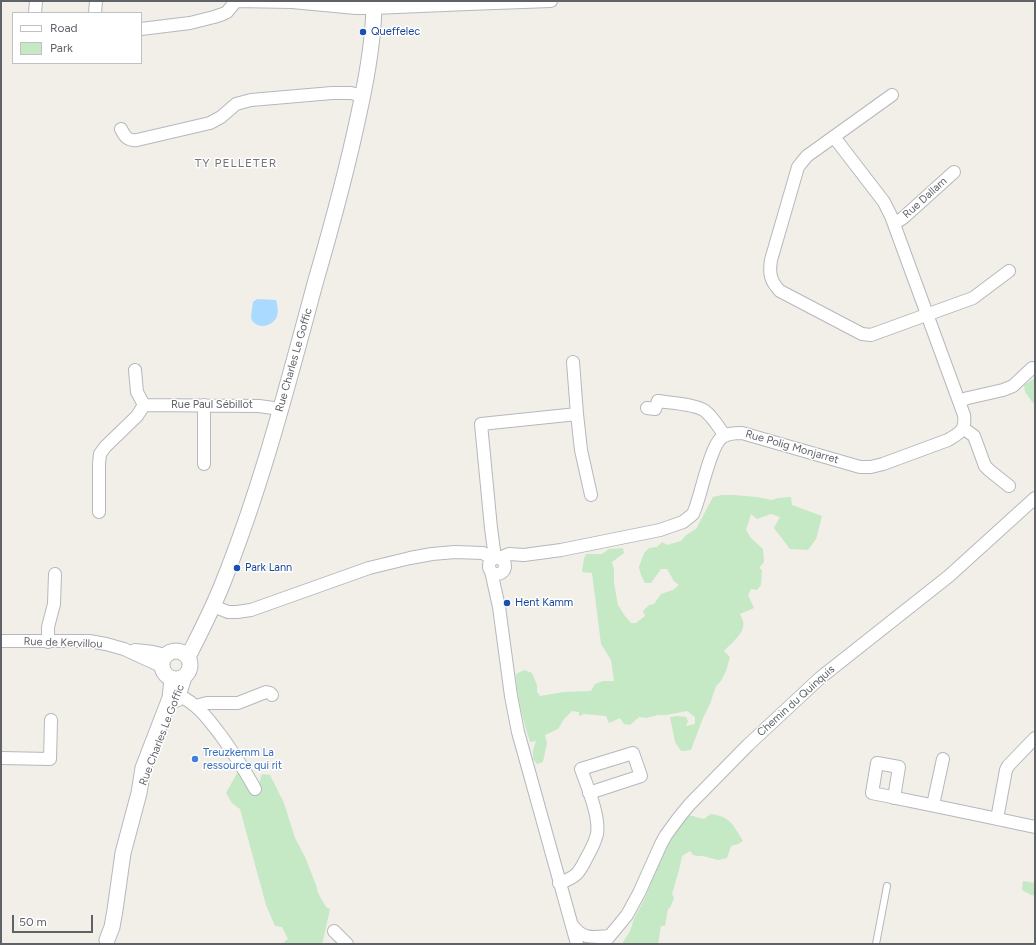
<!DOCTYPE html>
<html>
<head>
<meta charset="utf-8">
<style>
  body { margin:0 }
  #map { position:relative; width:1036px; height:945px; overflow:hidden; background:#f1efe8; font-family:Figtree,sans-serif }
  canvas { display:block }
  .frame { position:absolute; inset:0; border:2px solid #5f6368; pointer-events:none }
  .legend { position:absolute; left:12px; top:12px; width:130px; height:52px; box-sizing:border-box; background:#fff; border:1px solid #bfc1c3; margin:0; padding:5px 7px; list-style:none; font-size:12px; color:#5f6368 }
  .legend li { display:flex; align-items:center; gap:8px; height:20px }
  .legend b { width:20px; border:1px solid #bfc1c3 }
  .scale { position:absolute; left:12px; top:915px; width:81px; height:18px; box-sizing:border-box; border:2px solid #5f6368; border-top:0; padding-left:5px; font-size:12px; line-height:14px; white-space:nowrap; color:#5f6368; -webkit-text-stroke:3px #fff; paint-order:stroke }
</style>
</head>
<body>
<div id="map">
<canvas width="1036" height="945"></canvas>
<div class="frame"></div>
<ul class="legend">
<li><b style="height:5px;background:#fff"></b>Road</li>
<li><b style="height:11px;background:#c5e8c5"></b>Park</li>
</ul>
<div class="scale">50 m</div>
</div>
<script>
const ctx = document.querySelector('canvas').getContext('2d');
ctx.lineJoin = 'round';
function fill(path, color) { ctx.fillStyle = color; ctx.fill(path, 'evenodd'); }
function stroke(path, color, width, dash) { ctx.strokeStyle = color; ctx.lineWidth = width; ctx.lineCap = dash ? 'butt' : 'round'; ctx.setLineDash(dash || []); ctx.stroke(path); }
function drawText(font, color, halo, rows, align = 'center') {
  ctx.font = font + ' Figtree,sans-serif'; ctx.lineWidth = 3; ctx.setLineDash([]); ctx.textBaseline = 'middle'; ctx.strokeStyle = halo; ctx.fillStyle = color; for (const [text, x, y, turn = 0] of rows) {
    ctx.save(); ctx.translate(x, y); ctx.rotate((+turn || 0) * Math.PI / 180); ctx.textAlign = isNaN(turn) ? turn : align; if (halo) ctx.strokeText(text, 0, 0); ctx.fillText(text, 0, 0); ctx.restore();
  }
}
fill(new Path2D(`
  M1035 378V403H1033L1025 392 1024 385Z
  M722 495H734L757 497 772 500 778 498 791 497 792 505 822 516 816 539 808 550 790 549 774 528 780 517 771 514 757 519 751 514 746 530 751 538 763 549 764 562 759 568 762 570 761 585 757 590 751 589 748 595 754 608 740 614C741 616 742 618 743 621 746 633 731 643 724 651L730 657 726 671 721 681 716 686 710 704 703 718 691 750 681 751 675 742 670 717 677 716 686 717 688 721 686 726 695 724V717L687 711 666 715H658L646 718 639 717 630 725 624 724 620 718 609 723 606 716 584 714 579 716V712L572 711 564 719 558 729 545 735 547 743 543 762 537 764 533 759V750L536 741 530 742C523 719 517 698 516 674L524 670 532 673 537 685V692L540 696 564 692 591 691 595 684 603 681H614L611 660 601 644 592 573 582 572 584 559 586 554H602L609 549 623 548 624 553 612 562 614 570V583L618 605 625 616 631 623H636L645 616 643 611 649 605 654 604 661 594 673 590 679 585 674 581 667 569H661L651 583H645L641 575 639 567 644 553 649 548 657 547 662 542 667 545 681 541 686 535 696 529 713 497Z
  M240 768 248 781 259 783 262 774 270 775 284 803 295 838 305 857 316 885 318 893 326 907 330 909 323 941 321 944H282L288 939 282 927 275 926 266 905 240 809 232 803 226 793Z
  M711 814C731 817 733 825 743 841L738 844 731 846 727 858 718 860 703 856H699L693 855 690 851 682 856 679 870 672 894 674 898 670 908 668 909 665 926H661L658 944H622L630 931 634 919 645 898 662 854 688 815 704 819Z
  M1023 881 1035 883V896L1031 895 1022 890Z`), '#c5e8c5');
fill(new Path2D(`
  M257 299 276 300C277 305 279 311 277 316 275 323 265 328 258 325 256 325 254 322 252 321L251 316 253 302Z`), '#aadaff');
const service = new Path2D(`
  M876 944 887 886`);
const minor = new Path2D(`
  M35 13 36 1
  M95 13 96 1
  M141 29 190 23 214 17 223 14 227 12 236 1 292 2 356 8H374L468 4 551 1
  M892 95 807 156 802 162 798 167 771 260C769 273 770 281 780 291L862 334 871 335 973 298 1009 271
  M121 129C125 137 128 141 137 140L210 123 221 117 236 104 251 100 332 93H351L363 96
  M895 223 903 218 954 172
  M573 362 577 414 581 450 591 495
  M135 370 137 392 144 405
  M959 401 968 398 1003 390 1013 386 1032 368
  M647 408 655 409 658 401C670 403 696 404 705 411 713 417 719 428 725 436
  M963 428 974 436 985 466 989 470 1009 486
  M204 464V405
  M99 512V464L100 454 105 447 137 416 144 405 259 406 280 409
  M489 566a8 8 0 1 1 16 0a8 8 0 1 1-16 0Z
  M495 558 491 528 481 424 577 414
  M499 558 509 554 524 555 561 550 660 530 683 522 693 514 695 509C701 494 710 448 721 438 727 433 735 433 742 433L860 467H871L883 464 948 440C960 433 966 430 964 415L891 216 884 202 834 137
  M491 571 499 607 511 696 518 732 577 944
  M213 606 228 612H237L251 610 369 568 410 558 432 554 455 552 483 553 493 559
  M1 641H89L106 644 124 649 163 667
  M48 642V627L54 604 55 574
  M135 650 153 652 166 655
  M178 695C198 704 209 720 222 737 234 754 245 770 255 789
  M196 706 207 703H238L266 692 270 693 272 695
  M1 758 50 759 51 720
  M894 798 899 767 877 763 872 793C926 804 981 815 1035 827
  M933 805 943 759
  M997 819 1006 770 1008 766 1035 738
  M559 883C577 877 579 873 587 857 591 850 595 842 597 834 600 816 587 786 581 769L633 753 641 776 589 793
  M573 926C583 940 594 937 609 936
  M334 931 347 944
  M603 944 618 926 627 915 639 893 661 844 666 835 680 816 690 804 748 745 820 678 949 576 1035 498`);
const tertiary = new Path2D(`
  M162 665a14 14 0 1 1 28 0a14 14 0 1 1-28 0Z
  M188 657C200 633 212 610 222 585 262 486 288 383 316 280 332 225 347 170 359 113 367 77 374 39 374 1
  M177 699 184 677
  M107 940 112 927 115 910 123 853 139 793 143 768 170 698 172 679`);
stroke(service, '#b5b8bc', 8);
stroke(minor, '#b5b8bc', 14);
stroke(tertiary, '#b5b8bc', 17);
stroke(service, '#fff', 6);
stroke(minor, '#fff', 12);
stroke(tertiary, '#fff', 15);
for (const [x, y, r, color] of [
  [363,32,4,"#1a4fb4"],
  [237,568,4,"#1a4fb4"],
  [507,603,4,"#1a4fb4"],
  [195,759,4,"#3f7fe0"]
]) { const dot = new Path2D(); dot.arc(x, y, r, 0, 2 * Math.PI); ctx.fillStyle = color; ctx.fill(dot); stroke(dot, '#fff', 1.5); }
drawText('11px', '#164399', '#fff', [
  ["Queffelec",371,32],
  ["Park Lann",245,568],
  ["Hent Kamm",515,603]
], 'left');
drawText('11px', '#5f6368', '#fff', [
  ["Rue Dallam",925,198,-42],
  ["Rue Charles Le Goffic",294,360,-74],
  ["Rue Paul Sébillot",212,405],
  ["Rue Polig Monjarret",792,447,16],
  ["Rue de Kervillou",63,643,2],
  ["Chemin du Quinquis",796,701,-42],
  ["Rue Charles Le Goffic",162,735,-69]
]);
drawText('11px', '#366cbe', '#fff', [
  ["Treuzkemm La",203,753],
  ["ressource qui rit",203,766]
], 'left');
ctx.letterSpacing = '1px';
drawText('12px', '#70757a', '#fff', [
  ["TY PELLETER",236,163]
]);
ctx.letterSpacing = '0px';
</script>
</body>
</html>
